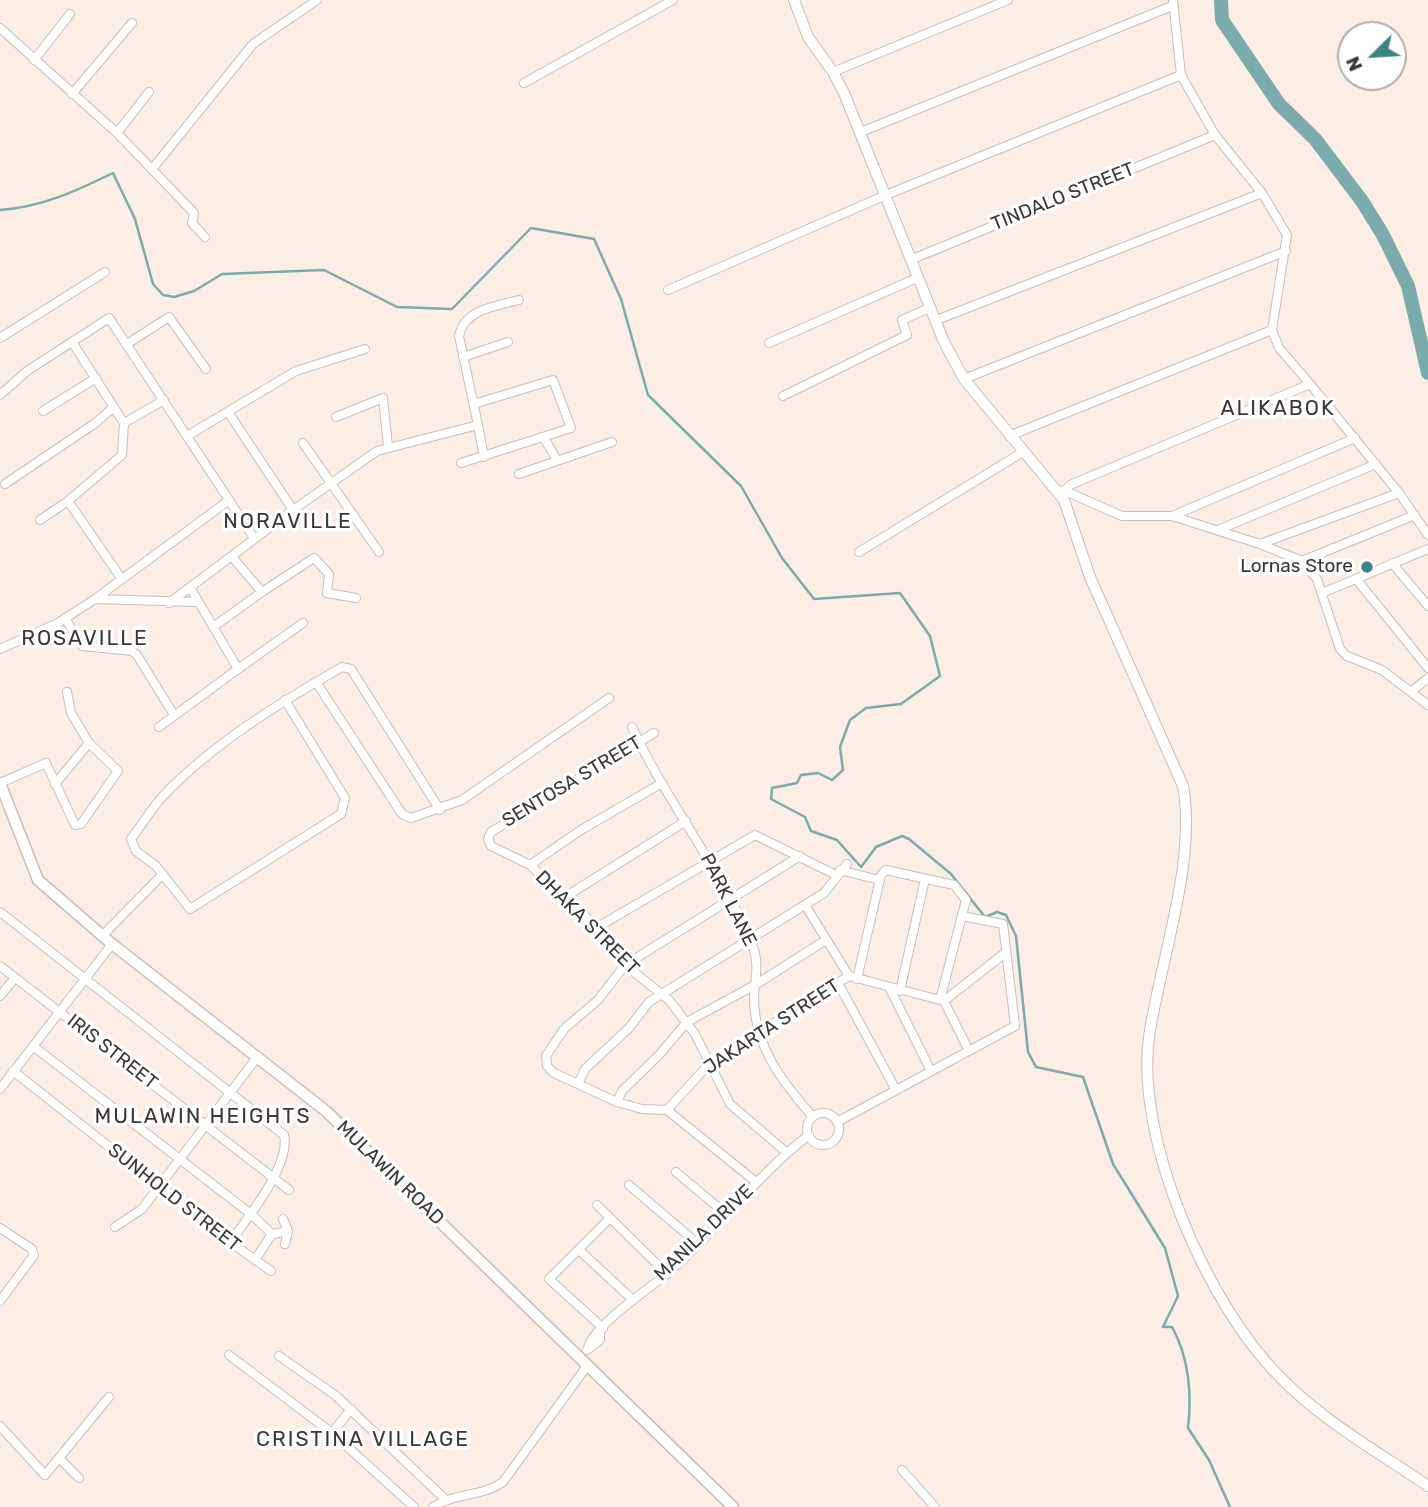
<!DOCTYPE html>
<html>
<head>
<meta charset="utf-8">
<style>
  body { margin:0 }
  #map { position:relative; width:1428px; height:1507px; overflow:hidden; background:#fbeee7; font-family:Rubik,sans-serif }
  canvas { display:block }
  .north { position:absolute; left:1337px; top:21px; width:70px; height:70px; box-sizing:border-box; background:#fefefe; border:2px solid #b0aead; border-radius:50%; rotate:246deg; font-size:19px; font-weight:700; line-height:28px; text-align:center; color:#3c3734 }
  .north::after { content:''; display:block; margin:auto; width:24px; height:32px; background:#3d8584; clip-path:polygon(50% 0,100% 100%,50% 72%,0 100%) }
</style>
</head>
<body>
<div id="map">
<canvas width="1428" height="1507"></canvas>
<div class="north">N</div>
</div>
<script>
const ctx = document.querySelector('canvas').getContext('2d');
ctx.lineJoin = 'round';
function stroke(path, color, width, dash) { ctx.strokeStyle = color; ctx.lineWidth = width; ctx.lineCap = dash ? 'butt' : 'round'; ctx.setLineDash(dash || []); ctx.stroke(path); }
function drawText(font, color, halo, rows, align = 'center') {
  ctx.font = font + ' Rubik,sans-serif'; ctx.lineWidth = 7; ctx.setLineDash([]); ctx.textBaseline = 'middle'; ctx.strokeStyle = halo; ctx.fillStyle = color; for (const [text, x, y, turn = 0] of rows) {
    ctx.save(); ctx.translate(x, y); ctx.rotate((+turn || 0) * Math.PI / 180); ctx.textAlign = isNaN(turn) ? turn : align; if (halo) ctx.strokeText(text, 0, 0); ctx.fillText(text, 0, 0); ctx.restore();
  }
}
stroke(new Path2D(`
  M0 210C42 207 76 191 113 173L135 219 153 284 163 295 174 297 194 291 222 274 324 270 397 307 452 309 531 228 594 239 621 299 648 395 741 486 782 558 814 599 900 593 930 636 940 676 901 704 866 708 850 720 840 747 843 770 832 780 818 773 801 775 797 783 772 788 771 799 805 817 811 831 837 840 861 867 876 847 902 836 909 839 951 874 985 917 997 912 1006 915 1016 936 1028 1052 1036 1067 1083 1077 1113 1164 1165 1248 1178 1296 1163 1327H1172C1189 1357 1192 1395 1188 1428L1209 1460 1230 1507`), '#7bacab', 2.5);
stroke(new Path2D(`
  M1221 0 1222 20 1279 104 1315 139 1362 201 1383 235 1408 286 1428 373`), '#7bacab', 14);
const minor = new Path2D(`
  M0 28 117 133 194 213 192 223 205 237
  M34 60 70 14
  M833 72 1008 0
  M524 83 673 0
  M72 94 132 23
  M861 132 1172 6
  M117 133 149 92
  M153 168 253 44 317 0
  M910 260 1215 135
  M668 290 886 195 1181 75
  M934 321 1262 193
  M0 338 105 272
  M72 342 124 423 164 400
  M769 343 917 278
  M127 344 169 317 206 369
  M463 357 508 342
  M964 379 1286 251
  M1310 384 1399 493 1428 535
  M0 395 27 371 109 318 254 538
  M783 396 907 335 902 320 929 308
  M43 411 96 378
  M228 412 293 510
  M336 417 383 398 388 446
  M478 425 484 457
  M187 436 296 371 365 349
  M1009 436 1272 330
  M544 438 557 460
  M303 443 379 552
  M461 463 571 428 553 380 474 404
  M519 474 612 442
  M5 484 94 424 114 407
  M1063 490 1122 516H1172L1260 544 1302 561 1317 579 1340 649 1347 656 1382 670 1428 705
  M1061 495 1070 485 1310 384 1279 348 1272 330 1287 235 1262 193 1215 135 1181 75 1173 0
  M1172 516 1355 438
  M40 520 68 501
  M1218 530 1376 464
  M1260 544 1399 493
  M859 552 1023 452
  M1302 561 1415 515
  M1392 563 1428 606
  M121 578 68 501 122 455 124 423
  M1357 580 1428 668
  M262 592 314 558 329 574 327 593 356 598
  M1322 593 1428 549
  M95 599 198 602
  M169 603 293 510 377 451 478 425 459 336C464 309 497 306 519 300
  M65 618 82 646 132 651 137 655 174 715
  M213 627 262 592 233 558
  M0 649 58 623 95 599 228 501
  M238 669 303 623
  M316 682 402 814 411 818 462 800 609 698
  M1412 691 1428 678
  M285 700 345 798 341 814 190 909 156 866 136 851 131 839C142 825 151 809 163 796 212 744 281 702 342 667L351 669 440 810
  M159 727 238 669 191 589
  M632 727C667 803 722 869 753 947 760 965 754 982 754 1000 755 1047 783 1083 813 1117
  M654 733 491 832 488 839 491 846 530 865 586 917 625 965 669 1000 695 1034 730 1104 786 1152
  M0 783 46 763 75 825 81 824 118 771 89 743
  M55 784 89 743 71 713 67 692
  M530 865 581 830 662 783
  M840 870 879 880
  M565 897 686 821
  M805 905 849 976 944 1001
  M0 912 284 1135C291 1165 247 1219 230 1242
  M596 928 755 835 836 875
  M103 935 163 874
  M0 966 289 1190
  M857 979 881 875 886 870 954 885 966 900 940 1000
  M838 983 896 1090
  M890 989 931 1071
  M900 991 925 879
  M0 996 15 978
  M944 1001 1005 953
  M944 1001 969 1051
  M33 1046 251 1214 272 1234
  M13 1071 230 1242 271 1271
  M578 1084 585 1069 629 1028 649 1002 824 893 847 864
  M0 1089 112 944
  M617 1102 622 1091 660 1054 687 1022 755 985 826 940
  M667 1110 709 1064 849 976
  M807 1129a16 16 0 1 1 32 0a16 16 0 1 1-32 0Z
  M837 1122 1015 1026 1003 924 962 916
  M676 1172 726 1214
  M756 1182 667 1110 642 1109 617 1102 554 1073 547 1066 546 1056 564 1029 598 1000 625 965 800 856
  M629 1185 698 1244
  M597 1205 667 1274
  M283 1219 288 1231 285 1244
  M115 1227 142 1209 258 1056
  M0 1228 32 1249 34 1255 0 1301
  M579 1250 632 1299
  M255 1260 272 1234 288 1231
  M603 1328 549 1279 609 1219
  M588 1349C590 1328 650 1288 668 1273 718 1231 756 1175 809 1135
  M587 1350 600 1340V1332
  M229 1355 332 1433 414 1507
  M279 1356 335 1395 445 1499
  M0 1426 45 1475 59 1458 79 1478
  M332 1433 351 1409
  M59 1458 109 1397
  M902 1470 935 1507
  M433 1507C457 1492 482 1497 503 1482L587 1366`);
const tertiary = new Path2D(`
  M794 0 808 37 833 72 844 93 944 342 964 379 1064 500 1090 577 1183 786C1197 861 1160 961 1149 1037 1135 1139 1207 1304 1279 1376 1321 1420 1378 1452 1428 1486`);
const secondary = new Path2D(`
  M0 783 38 880 112 944 326 1111 733 1507`);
stroke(minor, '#cabeb7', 10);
stroke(tertiary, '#cabeb7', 12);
stroke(secondary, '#cabeb7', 13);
stroke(minor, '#fff', 8);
stroke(tertiary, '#fff', 10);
stroke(secondary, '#fff', 10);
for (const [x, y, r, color] of [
  [1367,567,7,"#3d8584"]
]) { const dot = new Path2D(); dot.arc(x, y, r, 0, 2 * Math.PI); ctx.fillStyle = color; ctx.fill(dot); stroke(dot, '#fefefe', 2.5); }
drawText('19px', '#3c3734', '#fefefe', [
  ["TINDALO STREET",1063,197,-22],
  ["SENTOSA STREET",572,782,-31],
  ["PARK LANE",728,900,63],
  ["DHAKA STREET",587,923,45],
  ["JAKARTA STREET",772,1027,-33],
  ["IRIS STREET",112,1052,38],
  ["MULAWIN ROAD",390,1173,44],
  ["SUNHOLD STREET",174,1198,38],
  ["MANILA DRIVE",704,1233,-44]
]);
drawText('19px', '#3c3734', '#fefefe', [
  ["Lornas Store",1353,567]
], 'right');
ctx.letterSpacing = '2px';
drawText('21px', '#3c3734', '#fefefe', [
  ["ALIKABOK",1278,409],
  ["NORAVILLE",288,522],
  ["ROSAVILLE",85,639],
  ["MULAWIN HEIGHTS",203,1117],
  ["CRISTINA VILLAGE",363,1440]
]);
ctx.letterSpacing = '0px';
</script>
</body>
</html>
